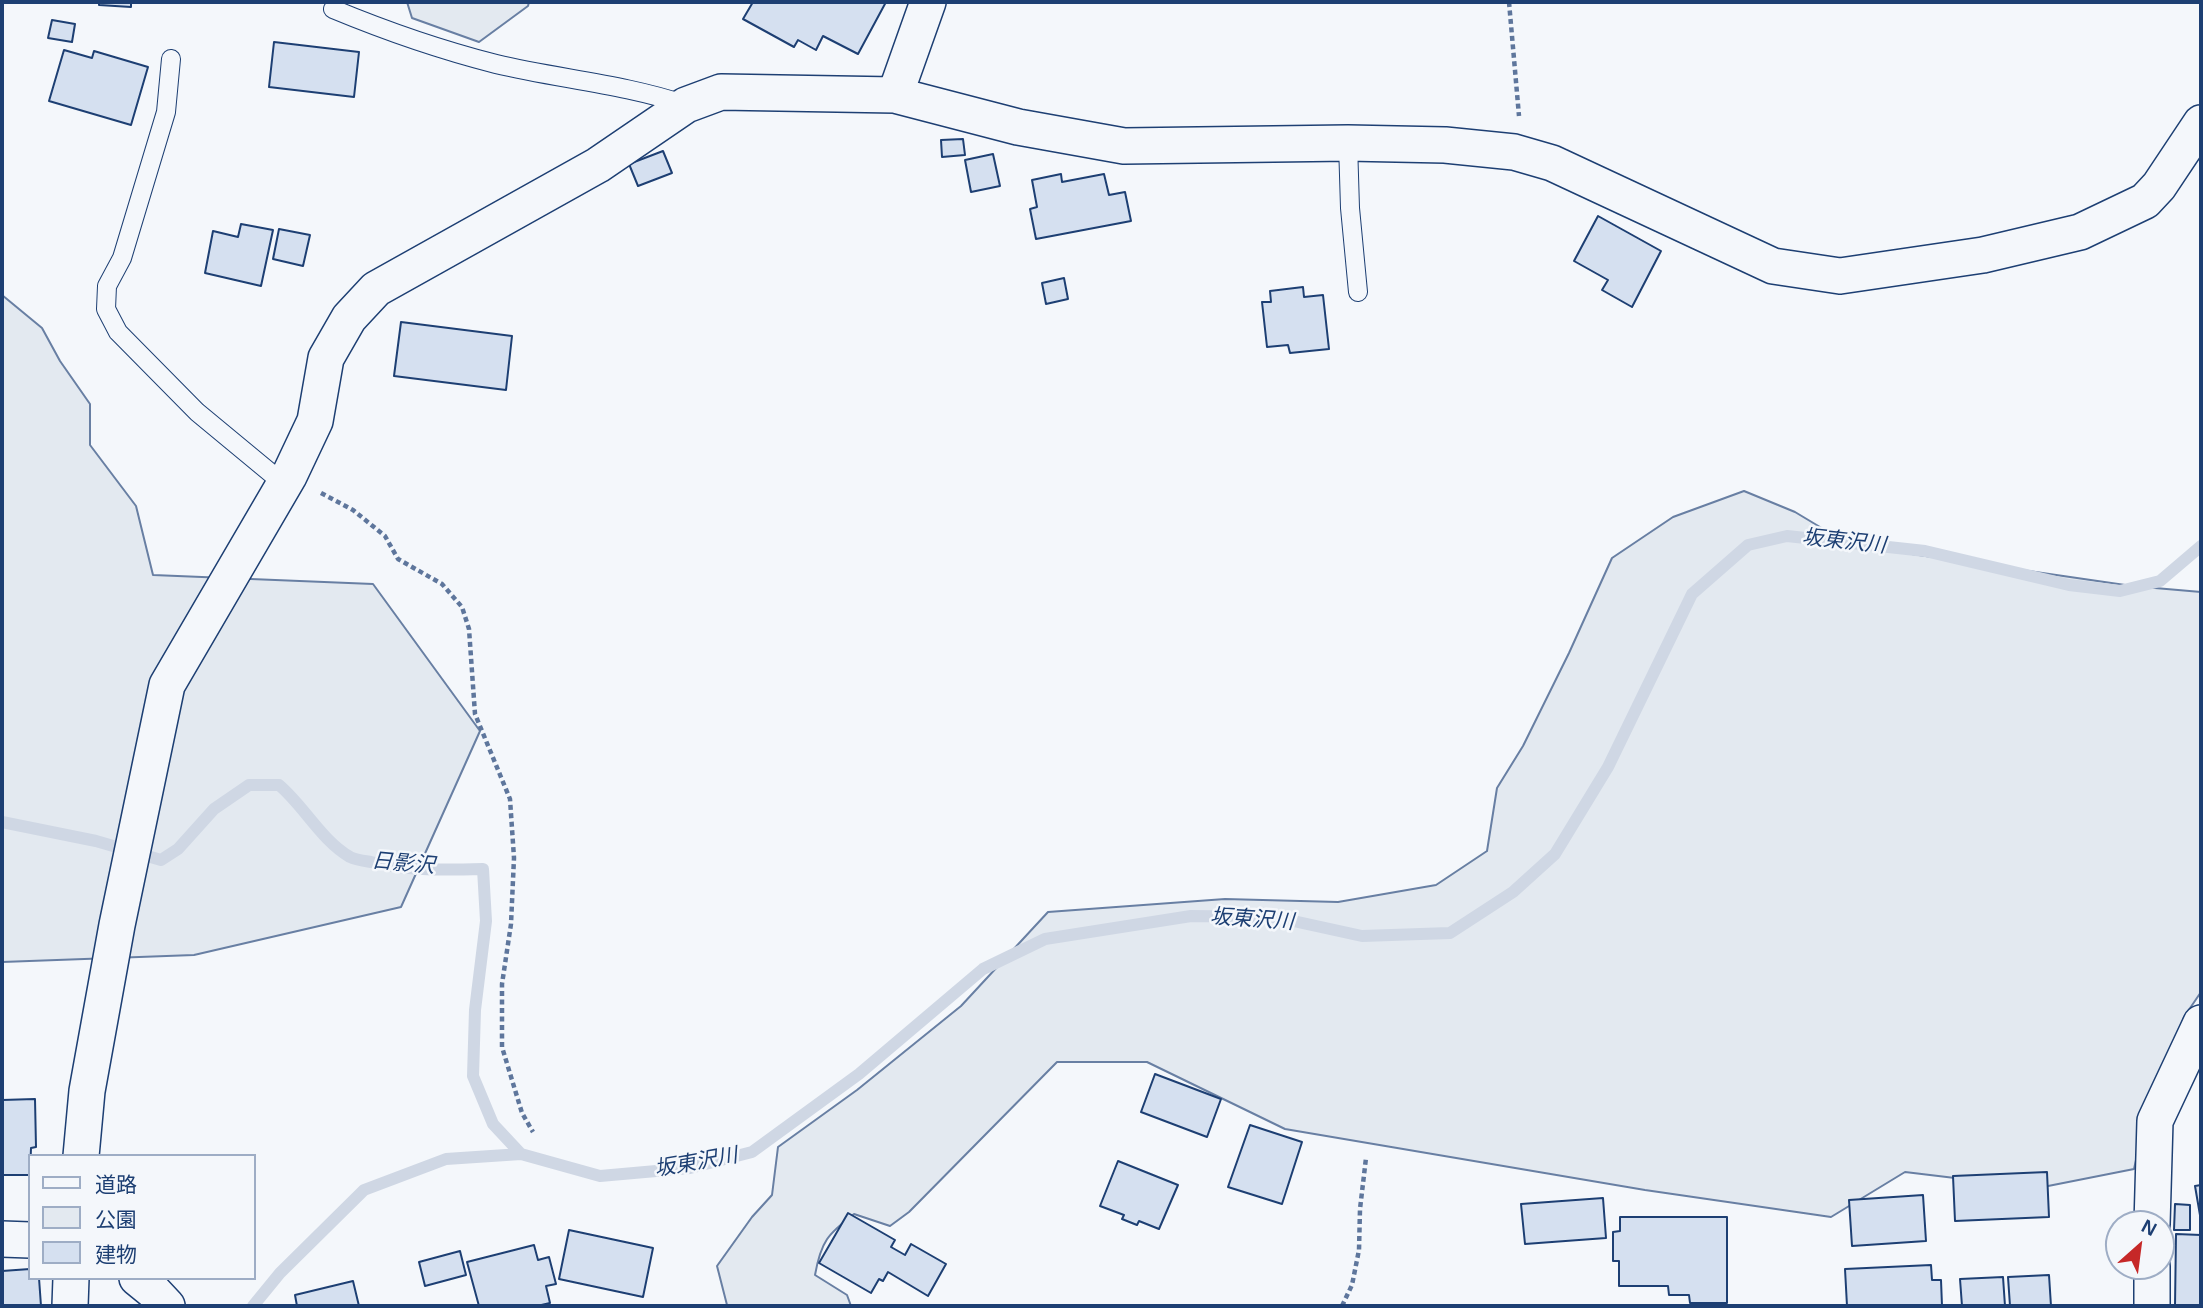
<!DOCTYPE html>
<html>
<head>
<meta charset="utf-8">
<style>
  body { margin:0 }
  #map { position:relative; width:2203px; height:1308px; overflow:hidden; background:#f4f7fb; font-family:Helvetica,"Noto Sans JP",sans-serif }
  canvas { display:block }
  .frame { position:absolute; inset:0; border:4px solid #1d3f73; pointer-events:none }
  .legend { position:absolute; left:28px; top:1154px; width:228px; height:126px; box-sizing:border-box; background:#f4f7fb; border:2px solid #9eadc5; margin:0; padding:9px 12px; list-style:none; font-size:21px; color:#1d3f73 }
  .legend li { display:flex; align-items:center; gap:14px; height:35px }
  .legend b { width:35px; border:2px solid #9eadc5 }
  .north { position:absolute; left:2105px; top:1210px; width:70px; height:70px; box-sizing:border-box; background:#f4f7fb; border:2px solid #9eadc5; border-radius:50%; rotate:28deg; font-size:19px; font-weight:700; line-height:28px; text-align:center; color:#1d3f73 }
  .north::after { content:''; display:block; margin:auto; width:24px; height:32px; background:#c62828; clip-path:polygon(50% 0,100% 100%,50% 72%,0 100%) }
</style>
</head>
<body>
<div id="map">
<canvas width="2203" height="1308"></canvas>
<div class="frame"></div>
<ul class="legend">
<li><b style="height:9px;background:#f4f7fb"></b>道路</li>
<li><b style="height:19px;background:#e3e9f0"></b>公園</li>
<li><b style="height:19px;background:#d5e0f0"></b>建物</li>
</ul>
<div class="north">N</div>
</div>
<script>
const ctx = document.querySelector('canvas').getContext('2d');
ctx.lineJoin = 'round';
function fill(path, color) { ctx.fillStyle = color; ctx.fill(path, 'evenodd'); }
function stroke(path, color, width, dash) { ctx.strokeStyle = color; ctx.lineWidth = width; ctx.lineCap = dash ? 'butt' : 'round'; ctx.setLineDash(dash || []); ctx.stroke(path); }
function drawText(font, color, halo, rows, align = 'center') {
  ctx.font = font + ' Helvetica,"Noto Sans JP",sans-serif'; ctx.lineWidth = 5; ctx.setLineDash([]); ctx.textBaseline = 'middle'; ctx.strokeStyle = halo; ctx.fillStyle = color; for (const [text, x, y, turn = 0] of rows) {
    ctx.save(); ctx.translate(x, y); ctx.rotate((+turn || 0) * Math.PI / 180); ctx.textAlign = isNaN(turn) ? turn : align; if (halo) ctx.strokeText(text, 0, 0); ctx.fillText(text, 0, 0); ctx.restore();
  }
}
const green = new Path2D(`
  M407 2H529L528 6 479 42 412 18Z
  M2 295 42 328 60 361 90 404V445L136 506 153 575 373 584 480 731 401 907 194 955 2 962Z
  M1744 491 1795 512 1850 545 2132 586 2201 592V992L2184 1017 2144 1124 2134 1169 2038 1188 1905 1172 1831 1217 1645 1190 1285 1129 1147 1062H1057L909 1212 890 1226 854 1214C828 1234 821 1241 815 1275L847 1295 851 1306 727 1305 717 1266 752 1217 772 1195 778 1147 857 1090 961 1006 1048 912 1225 899 1338 902 1436 885 1487 851 1497 788 1523 746 1569 653 1612 558 1673 517Z`);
fill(green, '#e3e9f0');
stroke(green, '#687fa3', 2);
stroke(new Path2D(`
  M2 822 96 841 161 860 178 849 214 809 249 785H279C304 806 321 840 350 857 356 860 365 861 371 862 408 871 446 870 483 869L486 921 475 1010 473 1076 493 1124 521 1154
  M253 1306 280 1273 364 1190 446 1159 521 1154 600 1176 690 1168 752 1152 859 1074 983 969 1045 939 1191 916 1275 917 1362 936 1450 933 1513 892 1555 854 1608 767 1692 594 1748 545 1787 536 1925 551 2069 585 2120 591 2160 581 2201 546`), '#cfd7e4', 12);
const building = new Path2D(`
  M99 2H131V7L99 5Z
  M753 2H886L858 54 823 36 816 50 798 40 794 47 743 19Z
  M52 20 75 24 72 42 48 38Z
  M274 42 359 52 354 97 269 87Z
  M64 50 92 58 94 51 148 67 131 125 49 101Z
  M963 139 965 155 942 157 941 140Z
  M663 151 672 173 638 186 629 164Z
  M993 154 1000 186 971 192 965 160Z
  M1061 174 1062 182 1104 174 1109 195 1125 192 1131 221 1036 239 1030 209 1037 207 1032 180Z
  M1598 216 1661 251 1632 307 1602 290 1608 280 1574 261Z
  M241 224 273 230 261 286 205 273 213 231 238 237Z
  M279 229 310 235 303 266 273 259Z
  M1064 278 1068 299 1046 304 1042 283Z
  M1303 287 1304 297 1323 295 1329 349 1290 353 1288 345 1267 347 1262 302H1271L1270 291Z
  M401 322 512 336 506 390 394 376Z
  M1155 1074 1221 1099 1207 1137 1141 1112Z
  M35 1099 36 1147 31 1148 30 1175H2V1100Z
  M1250 1125 1302 1142 1282 1204 1228 1187Z
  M1118 1161 1178 1185 1159 1229 1139 1221 1137 1225 1122 1219 1124 1215 1100 1206Z
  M2047 1172 2049 1217 1955 1221 1953 1176Z
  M2201 1185V1221L2195 1186Z
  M1923 1195 1926 1241 1852 1246 1849 1200Z
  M1603 1198 1606 1238 1525 1244 1521 1204Z
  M2175 1204 2190 1205V1230H2174Z
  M848 1213 895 1240 891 1247 905 1255 911 1244 946 1264 928 1296 888 1272 883 1281 879 1279 871 1293 819 1263Z
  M1620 1217H1727V1303H1690L1689 1295H1669L1668 1286H1619V1261H1613V1232L1620 1231Z
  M569 1230 653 1248 643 1297 559 1279Z
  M2176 1234 2201 1235V1306H2175Z
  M534 1245 538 1260 549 1257 556 1284 546 1286 550 1303 537 1306H479L467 1262Z
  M460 1251 466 1275 425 1286 419 1262Z
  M1931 1265 1932 1280H1941L1942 1306H1847L1845 1269Z
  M30 1269V1278H39L41 1306H2V1271Z
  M2049 1275 2051 1306H2010L2008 1277Z
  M2003 1277 2005 1306H1962L1960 1279Z
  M353 1281 359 1306H297L295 1295Z`);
fill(building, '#d5e0f0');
stroke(building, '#1d3f73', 2);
const service = new Path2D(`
  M333 9C386 31 441 50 496 64 559 79 624 84 686 105
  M171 59 166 112 122 258 107 286 106 309 118 332 197 412 284 484
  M1348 143 1350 208 1358 292`);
const minor = new Path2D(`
  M895 95 928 2
  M81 1156 87 1091 117 925 167 685 289 476 315 421 326 358 349 318 376 289 598 165 686 105 721 92 895 95 1018 127 1124 146 1348 143 1445 145 1514 152 1552 163 1773 266 1840 276 1983 255 2080 232 2145 201 2159 186 2201 123
  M2152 1224 2155 1121 2201 1023
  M2 1239 30 1240
  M137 1278 153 1291 167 1306
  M70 1306 71 1278
  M2152 1306V1266`);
stroke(service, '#1d3f73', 20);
stroke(minor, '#1d3f73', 38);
stroke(new Path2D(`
  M1509 2 1519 116
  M321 493 353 510 385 536 398 559 442 584 462 607 469 629 475 714 510 799 514 858 511 924 502 984V1047L522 1113 533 1132
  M1342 1306 1352 1285 1359 1250 1360 1209 1366 1158`), '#5e769c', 4.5, [5, 3.5]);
stroke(service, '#f4f7fb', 18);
stroke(minor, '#f4f7fb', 35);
drawText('italic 21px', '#1d3f73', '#f4f7fb', [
  ["坂東沢川",1844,542,6],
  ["日影沢",403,864,5],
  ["坂東沢川",1252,920,4],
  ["坂東沢川",696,1163,-10]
]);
</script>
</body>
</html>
